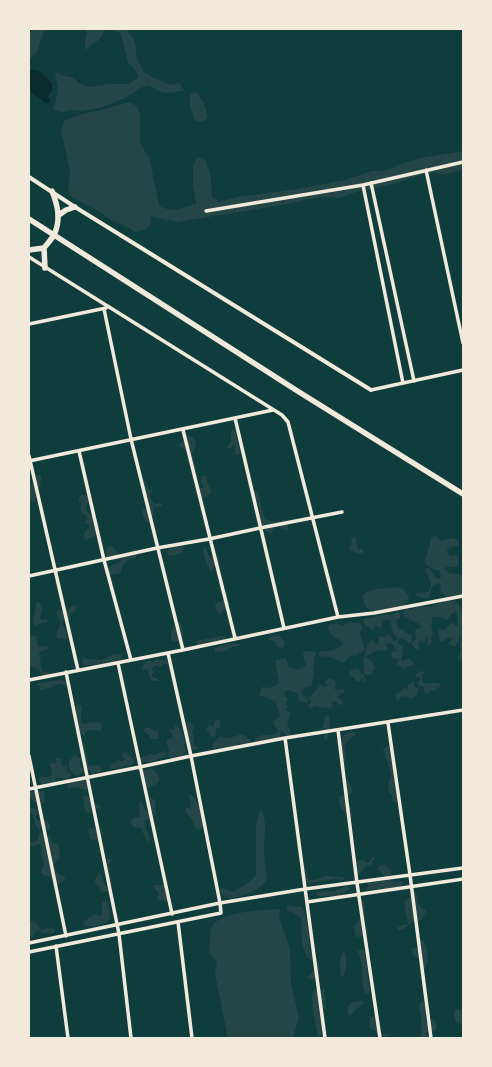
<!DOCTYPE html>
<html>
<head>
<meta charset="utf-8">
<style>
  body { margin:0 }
  #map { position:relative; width:492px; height:1067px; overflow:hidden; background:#0f3d3e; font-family:Jost,sans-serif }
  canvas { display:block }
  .frame { position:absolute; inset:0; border:30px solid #f1e9da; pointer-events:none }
</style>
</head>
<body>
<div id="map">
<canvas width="492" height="1067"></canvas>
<div class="frame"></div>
</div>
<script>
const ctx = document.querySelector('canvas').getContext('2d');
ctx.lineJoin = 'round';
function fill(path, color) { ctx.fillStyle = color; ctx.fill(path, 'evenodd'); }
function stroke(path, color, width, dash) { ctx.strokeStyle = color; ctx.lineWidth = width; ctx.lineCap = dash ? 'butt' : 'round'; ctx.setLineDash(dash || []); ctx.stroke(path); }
fill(new Path2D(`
  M33 29H48L44 30 37 52 31 58 29 57V34Z
  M84 29H112L104 31 100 39 85 50V41L87 31Z
  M113 29H128L127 31 133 38 136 47V56L144 72 152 77 170 85 179 83 184 90C169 94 162 95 149 85L140 88 125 98 100 108 81 111 72 110 62 112 53 110 58 91 55 72 64 76 74 78 80 84 89 87 109 84H128L139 77 134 68 128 63 121 34Z
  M194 92H196C203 99 206 107 207 117L204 121 199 122 195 120 190 106V95Z
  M129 102 137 106 140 115V143L150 160 159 206C176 214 181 207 196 204L193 184V165L198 157 206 161 211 177 212 197 219 202 238 197 297 189 345 180 372 171H382L400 166H394L421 158 463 151V170L447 174 429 173 393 184 356 192 339 198 319 197 282 205 177 222 150 216 151 225 144 230 135 232C126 225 108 221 102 213L73 198 68 190 70 170 61 131 64 121 83 114 101 110Z
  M233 428 236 433 240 452V454L237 455 235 454V446L233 445 232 447 228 449 227 447 231 442V432Z
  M185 434 192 437 195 441 196 446 192 455 196 468V471L194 472 186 451 180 446 179 444C184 440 185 443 185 434Z
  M39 475 41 476C41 484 40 486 37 492 36 496 37 498 34 502L30 500C27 490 31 481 39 475Z
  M204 475 206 476C206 482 211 486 211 492L208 496 201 498 198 489 204 487 201 483V477Z
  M144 480 149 490H152L150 495 152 502 156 504 160 503 162 504 161 506 154 507 152 521 147 522C143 519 142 513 143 509H148L142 481Z
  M255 490 259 495 262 510 265 519 274 522 286 520 288 527 287 531 277 527 273 529 271 533C260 531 261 517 259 508 258 503 255 497 252 493Z
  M81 495H86L89 501C88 503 86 505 86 508 86 511 95 520 98 521L99 526 95 536 86 540 84 538C84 531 86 531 90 526L87 523 85 525V522L88 518 81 511V503L79 502V497Z
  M436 535 440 541 452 538 457 540 459 544 457 546 448 548 447 551 450 556 455 555 458 556V565L456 567H446L445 569 449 573 463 575V594L446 597 441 592 440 584 438 583 432 587 429 598 425 599 417 596 416 593 428 592 431 588 430 580 424 569 429 568 436 578H441L440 571 429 567 425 563C426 554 430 547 431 538Z
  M353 537H355L358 549H363V553H357L349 550V547L352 544 351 539Z
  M182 544 184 549 182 553 170 556 168 555 166 551 170 548Z
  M109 546 113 547 119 555 130 553 134 548 136 550V558C126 559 122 563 121 573L109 575 104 573 112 565 121 561 119 559 115 561 107 558C106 554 105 549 109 546Z
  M205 547 210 558 218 555 220 562 218 567 214 565 211 573 206 562 203 549Z
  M396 587 404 589 409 597 408 602C404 607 398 608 391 609 377 613 363 614 363 595 372 587 385 589 396 587Z
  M226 592C227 599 232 602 228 609L223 610 221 614H219L216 610 215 605 218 602 223 601 224 594Z
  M449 600 458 603 461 609 463 610 462 626 463 629V656L460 660 458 659 461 650 459 644 462 640 460 636 458 637 460 641 456 643 457 645 455 647 449 644 452 640V638H447L442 642 440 641 438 634 439 629H441L442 631C447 629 447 624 453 623L456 626H458L457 613 455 612 451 614 448 620 440 617H433L431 624 433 635 430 638 433 641 430 645 427 644 428 637 426 638 425 642 420 640 418 644 420 648 416 650 412 644 413 642 416 639 415 630 421 627 419 624 410 620 409 618 404 616 403 611 407 609 411 610 420 606 429 607Z
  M37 602H39L42 607 40 618 42 620 47 619V622L38 624 35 627 33 621Z
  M72 606H76L75 611 70 614 71 619 63 620 62 622 66 632 67 640 63 638 58 639 56 635 61 622 56 613 59 610 66 611Z
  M397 612 401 614 400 618 396 620 399 629 404 630 409 635 410 633 412 635 411 642 409 643 402 638 398 640V643L403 647V649L401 650 403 654 401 658 402 661 409 658 411 659 414 665 409 666 404 669 401 666H397V662L399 661V659L392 658 391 656 392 652 396 651C395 646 393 643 388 643L386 645 388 649 384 651C379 649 372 652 368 656L365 655V652L370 641 372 640 377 645 379 643 378 636 383 637 389 634 394 641 397 640V638L393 633 390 620H384L382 622V627L380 628 376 625 374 626 375 628 372 629 364 624V619L387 614 391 615Z
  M178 622H180C182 628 185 636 182 641H173L171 639V629L175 626Z
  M350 622 360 623 363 627 360 633 365 650 361 653 359 652 357 655 350 656 344 663 330 657 319 656V652C328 650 338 652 343 643 337 637 326 635 329 625L338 623 342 626Z
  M30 635 36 636 38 647 48 646V649L39 652 42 671 51 673 50 675 43 677 39 670 29 665 30 646 29 636Z
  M276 635 280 636 284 641V646L282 648 278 647 274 641 268 640 269 638Z
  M221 636H226V638C220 641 215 641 209 642 205 643 203 645 199 646L197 644 196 641Z
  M226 644H240L239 646 232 647 226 651 215 652V648Z
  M304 651 316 652V656L314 658C314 668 314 677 311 686L306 687 302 690 303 696 306 697 308 701 306 703 300 701 297 692H293L289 690 285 691 284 696 288 698 286 703 288 707 286 710 290 713 287 726 290 729 291 734 287 736 281 730 280 739 258 744 254 738 263 735H275L278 731 273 722 280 716 278 708 275 701 259 695 262 687 271 688 279 683 276 665V660L286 658 289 667 298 670 306 665 303 656Z
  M119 654 122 657C117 664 92 665 83 665L82 658 101 660 112 655Z
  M364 656 372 661 375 667 371 675H365L364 673Z
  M156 659 168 662 167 664H163L161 667 155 665 152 668V670L154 672 151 675 154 678 159 679 158 681H153C148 679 150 672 146 669L142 670 143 665 149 660 153 662Z
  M356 668 358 669 362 674 364 675 366 682H363V679L362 678 360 682 359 681 357 682 353 677 351 676 349 672 353 669 355 670Z
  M420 671 425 672 422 675 423 683H439L441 687 436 688 435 690 430 691 428 694 425 693 423 686H420L418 684 420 679 416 676V674Z
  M328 679H332L336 682 335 690 344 689 345 693 340 694 338 697 342 700 343 704 338 705 335 701 331 702 333 706 329 709 326 706 325 708 315 706 311 709 308 706 311 702 308 698 312 695 320 685 324 687 328 686 325 682Z
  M60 680 68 682 66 686 61 684 55 685 53 687 40 690V687L37 684 39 683Z
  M414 681V686L419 689 416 696 412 698 401 696 399 700 397 701 395 694 401 691 404 687 405 689 408 688V685Z
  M78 704 82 706 81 716 82 724 95 722 100 723 102 727 100 731 95 730 86 731 85 736 79 732 78 722 75 708Z
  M327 716H329C331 725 329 731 327 740H325L323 727 325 717Z
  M216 719 220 720V727L216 729 215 737 210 736 209 732 206 729 209 725 213 726Z
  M188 722 192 724 194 727 192 731C195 736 193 741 195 746L198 747V749L191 750 190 746V741L188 739 186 723Z
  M175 725C181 728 183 736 185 742L184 744 186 751 185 753 183 752 184 756 182 757 171 758 168 755 169 750 166 741 168 739 173 738 174 737 170 731 171 729 174 730Z
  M149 727 156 732H158L159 737 157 739H150L149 735 145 733 144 729Z
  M355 732 356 734 345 744C343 751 347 758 345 765H342C338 758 338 738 345 734 348 732 352 732 355 732Z
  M242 734 250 739 251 741 248 745H243L239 743 237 747 221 750 217 747 213 749V744L219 737 229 738Z
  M84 743 89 766 98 765 102 768 101 772 92 774C85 768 80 752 84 743Z
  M387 746H389L391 751 397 795V801L396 804 393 801 392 795 389 792 388 782 391 779C391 767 385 759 383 749Z
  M164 751 167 754 165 756 153 762H140L139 758 150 754 154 755Z
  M123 752 128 753 134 760 133 764 120 768 110 769V764L114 763 118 760 122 761 126 759 122 757Z
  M76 755 77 757 81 759V761L79 762 83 770H85L77 776C67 772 66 759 76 755Z
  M58 758 61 759 62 766 67 767V772L71 774V777L66 781 63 778H56L55 783 42 785 39 779 41 777H48L52 774 50 765 51 763 56 764V759Z
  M152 768 158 775 159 780 156 784 148 788 143 780V770Z
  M75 778 84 779 90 786V789L85 790 76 787 68 789 67 782Z
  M348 779 353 792 348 796V799L352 814V816H349C342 810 336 805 340 796L345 795V788L343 783 344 780Z
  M38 790 43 791 45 795 44 797 45 801 42 804 36 803 29 797V791L35 793Z
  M190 794C198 798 203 818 204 826L200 830 195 828 191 818 185 812 186 808 191 807 189 797Z
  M83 795 88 797 93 804 100 805 101 807 100 809 93 807 89 813 85 811Z
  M150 797 152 798 155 801 156 813 152 819 145 820C143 828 149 831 150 839L147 842 141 828C137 829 135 828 132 825L131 820 135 817H140L139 804 141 800 146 812 148 810Z
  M29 808 37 809 38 813 35 817 38 820H45L49 823 50 828 48 830 41 827 40 829 43 835 50 836 52 843 57 844C63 854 59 858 54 866L57 873 65 877V879L61 883 57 884 54 883 51 877 43 875 41 873 44 864 40 852 42 850 41 845 39 844 32 847 30 846V843L37 841 40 832 35 823 33 815 29 811Z
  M261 809C268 823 264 836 264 850 264 860 266 870 267 879 264 888 241 898 231 898 227 898 223 895 220 892L222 888 230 891 234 892C240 887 253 881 256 875V825L258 820V814Z
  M90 827 94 829 102 830 103 834 101 841 90 839 88 828Z
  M373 857H375V859L373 860 370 866 366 865 360 874 357 875 356 859V861L363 860 368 863Z
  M107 859H112L109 865 112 884 109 891 102 892 100 891 99 886 95 883V881L99 872 102 875 104 884 107 887 106 864Z
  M304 865 305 866 308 879 310 880H315L325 876 342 877 344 878V880L334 879 309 884 306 881 302 867Z
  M380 865H385L391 871 392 875C387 880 382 874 378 869Z
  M388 880 403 882V884C397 889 374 891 367 889L368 884 370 883Z
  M154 885H164L168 901 159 900 157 898 159 893 154 888Z
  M347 886 350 889 338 896H318L316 892 334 891Z
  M414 891C422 898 413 907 427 910L421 920 414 921 402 930H398L397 928 402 925H408C408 917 403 905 405 900L410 898Z
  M105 901 107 902C109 908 112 915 108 921 102 925 91 928 83 925L85 921 95 914 99 916H101L102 914V903Z
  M359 901H364L365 925 369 934 365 936 356 937 354 927 360 919Z
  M287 906 302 907C308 917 309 938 310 951 317 959 322 963 319 976L311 980 307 977C314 973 315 968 313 961 298 954 303 932 301 918L292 912 287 911Z
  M280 909 279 916 282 928 287 939 290 950 291 984 299 1017 293 1038H228L215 974 217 962 209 952C210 947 210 931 211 928 218 911 264 910 280 909Z
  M29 921 35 922 41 930 48 928 55 929 54 933 42 934 41 932 37 930 33 937H29Z
  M422 939C427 946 432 964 423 970 420 961 420 960 413 955L412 949 414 948 419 949 420 940Z
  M363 949C366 955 370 985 369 993L368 994H365C360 981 365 965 358 951Z
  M343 951 345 953C347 960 347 970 343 977L341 976C340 968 339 959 343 951Z
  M314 989 319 993 322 989H324L326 1009 323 1008 321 1004H319L322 1018 321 1038H318C317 1026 309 1000 314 989Z
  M363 1001 364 1003C359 1009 355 1007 352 1015H349C347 1012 348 1006 351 1002Z
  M421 1002H424L425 1004 426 1022 427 1024 431 1021V1019L435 1020 437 1027 435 1031 427 1032 426 1034 427 1035V1038H422L420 1035 423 1031H421V1016L419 1006Z
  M458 1009 462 1011 463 1022 460 1025C454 1021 453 1017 455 1010Z
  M379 1015 381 1032 382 1034H392L393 1035C375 1039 382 1033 369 1027L370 1017Z`), '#244646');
fill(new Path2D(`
  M33 69 40 72 52 83V91L48 96 50 101 49 103H45C41 97 34 96 29 90V71Z`), '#0a2a2b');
stroke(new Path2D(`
  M426 170 463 343
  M371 183 414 381
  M363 185 403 383
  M206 211 363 185 463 162
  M29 257 282 415 288 422 338 617
  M104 309 131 439 183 650
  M29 324 106 308
  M371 390 463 370
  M235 418 284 628
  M183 430 235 638
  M79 451 104 560 131 660
  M29 456 78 670
  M29 461 273 410
  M29 576 157 548 209 539 260 528 342 512
  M118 663 172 914
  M66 672 119 934 131 1038
  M29 680 183 650 338 617 374 613 463 596
  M388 723 410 875 431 1038
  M338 730 357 883 380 1038
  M285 738 325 1038
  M29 756 66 936
  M29 789 140 767 191 756 285 738 463 710
  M307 902 463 879
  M178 922 192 1038
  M29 943 220 903 305 889 463 868
  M56 946 68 1038
  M29 952 221 913 220 903 191 756 168 653`), '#f1e9da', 3.5);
stroke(new Path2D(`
  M29 177 75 207 371 390`), '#f1e9da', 4);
stroke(new Path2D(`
  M59 215 66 210 75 207
  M29 219 299 392 463 494
  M29 250 44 248
  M45 268 44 248C47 244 51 240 54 235 61 220 58 206 52 191`), '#f1e9da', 5.5);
</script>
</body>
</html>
